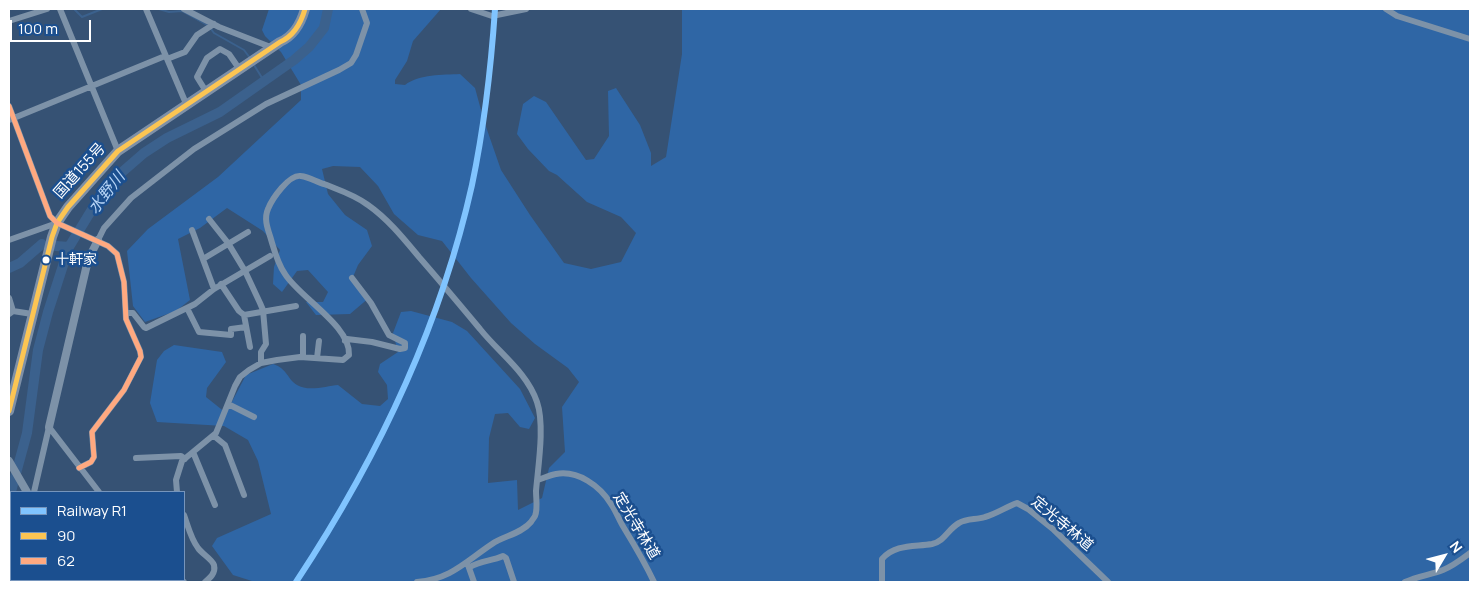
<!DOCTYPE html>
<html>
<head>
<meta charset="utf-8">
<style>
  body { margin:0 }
  #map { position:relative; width:1479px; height:591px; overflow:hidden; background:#365274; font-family:Manrope,sans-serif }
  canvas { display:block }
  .frame { position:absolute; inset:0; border:10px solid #fff; pointer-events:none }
  .legend { position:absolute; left:10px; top:491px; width:175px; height:90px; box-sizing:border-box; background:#1b4f8f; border:1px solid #7695bc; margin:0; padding:6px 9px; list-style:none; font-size:15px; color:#fff }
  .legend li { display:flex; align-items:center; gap:10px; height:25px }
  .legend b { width:25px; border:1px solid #7695bc }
  .north { position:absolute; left:1419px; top:531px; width:50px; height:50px; -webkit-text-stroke:4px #1b4f8f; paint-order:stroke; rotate:53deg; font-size:14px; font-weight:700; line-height:20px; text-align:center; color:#fff }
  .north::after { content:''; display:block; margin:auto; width:18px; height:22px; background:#fff; clip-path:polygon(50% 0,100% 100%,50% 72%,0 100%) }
  .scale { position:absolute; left:10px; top:20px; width:81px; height:22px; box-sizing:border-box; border:2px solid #fff; border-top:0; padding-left:6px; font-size:15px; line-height:18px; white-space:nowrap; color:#fff; -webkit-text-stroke:4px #1b4f8f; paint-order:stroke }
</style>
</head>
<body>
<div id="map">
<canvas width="1479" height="591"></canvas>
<div class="frame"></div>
<ul class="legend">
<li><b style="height:6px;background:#80c4ff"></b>Railway R1</li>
<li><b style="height:6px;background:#fcc553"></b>90</li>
<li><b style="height:6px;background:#ffa980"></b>62</li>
</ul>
<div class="north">N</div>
<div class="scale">100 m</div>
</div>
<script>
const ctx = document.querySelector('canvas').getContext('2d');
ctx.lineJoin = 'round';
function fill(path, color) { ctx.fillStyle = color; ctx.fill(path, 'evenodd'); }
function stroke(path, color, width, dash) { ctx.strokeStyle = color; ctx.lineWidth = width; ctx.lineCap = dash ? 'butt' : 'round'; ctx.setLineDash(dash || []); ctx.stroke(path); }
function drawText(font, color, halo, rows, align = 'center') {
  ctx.font = font + ' Manrope,"Noto Sans JP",sans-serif'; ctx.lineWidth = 5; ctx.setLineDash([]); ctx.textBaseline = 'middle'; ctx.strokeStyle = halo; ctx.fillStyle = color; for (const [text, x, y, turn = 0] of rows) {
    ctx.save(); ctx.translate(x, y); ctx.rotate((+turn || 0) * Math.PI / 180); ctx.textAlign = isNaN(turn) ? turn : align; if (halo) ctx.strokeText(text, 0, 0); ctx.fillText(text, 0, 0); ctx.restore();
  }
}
fill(new Path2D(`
  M269 9H441L413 41 407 61 395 80V84L405 85C419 74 443 75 460 74L475 88 484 121 501 170 530 215 564 263 591 269 621 262 636 233 621 217 587 202 557 175 549 171 528 149 517 134 523 104 534 96 546 102 586 160 594 159 609 136 608 91 616 88 640 125 651 153V166L666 157 682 54V9H1470V582H255L233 575 212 546 217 538 271 514 258 461 248 440 224 426 157 422 150 403 157 360 164 351 174 345 222 352 226 362 207 388 206 397 226 413 246 375 273 364C288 369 287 379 297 385 308 392 327 386 338 385L362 404 380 406 388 399 387 385 378 372 380 364 398 352 393 333 401 312 411 311 452 322 467 331 520 389 535 418 529 429 520 427 508 413 495 414 489 438 488 483 517 480 518 510 542 498 549 468 565 452 562 407 579 382 568 368 535 344 511 323 471 278 442 241 418 235 394 214 378 186 360 167 333 166 322 169 328 194 345 215 367 230 372 246 358 265 353 277 370 297 350 314 316 315 306 302H323L328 292 308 270 297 271 282 292 273 284 274 267 280 250 263 231 227 208 200 228 178 239 190 300 176 311 145 322 133 306 127 251 148 229 218 177 301 100V85L281 52 265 36 262 30Z`), '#2f66a5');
stroke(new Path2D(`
  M74 9 82 17 102 9
  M159 9 169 12 182 11 207 25
  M211 29 214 33 244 50 250 58
  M254 65 264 81`), '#3b618d', 2);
stroke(new Path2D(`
  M56 246 69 247
  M9 268 20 263 42 244
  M9 499 27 433 38 350 48 312 69 247 91 211 107 188 121 173 144 153 167 138 220 112 294 60 309 47 324 28 328 9`), '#3b618d', 10);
stroke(new Path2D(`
  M60 9 118 151
  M146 9 187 106
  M184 9 219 27 268 46 271 49
  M471 9 492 16 526 9
  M1386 9 1397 16 1470 39
  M9 21 47 9
  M167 59 185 52 197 35 214 24
  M207 93 197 77 207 58 220 49 229 54 240 70
  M9 106 50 216 57 223 108 246 117 254 124 282 126 319 140 351 141 357 124 390 92 432 94 457 91 462 79 468
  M9 120 165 56
  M209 219 228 243 245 271 260 303 263 310 266 344 261 352V363
  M192 230 214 289
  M9 240 57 223
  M98 240 104 228 131 198 194 149 266 104 339 70 351 63 356 55 367 23 362 9
  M203 259 248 232
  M221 284 239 311 244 315 296 306
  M9 298 13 311
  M187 308 199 332 231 335V329L246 327
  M127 313H133L144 327 146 328 195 304 214 289 270 256
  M9 314 13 311 32 314
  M244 315 250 347
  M303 336V357
  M345 341 347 339 372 342 400 349 405 348V343L389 335 371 303 352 278
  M317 358 319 341
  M228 404 254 417
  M49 427 99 492
  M214 436 225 445 244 495
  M193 452 215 505
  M136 458 181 456 185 459
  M538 480C544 478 550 475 556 474 578 470 600 486 611 504 616 511 619 520 624 528 635 546 645 563 654 582
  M34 492 49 427
  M177 492 176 480 182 461 216 433 235 386 240 377 249 370 261 363 277 360 300 357 343 360 349 355C351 326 299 297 285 274 277 263 274 249 270 236 267 227 264 218 268 209 272 199 289 174 301 176 309 177 317 182 324 184 339 190 355 195 368 205 388 219 404 239 419 257 440 281 460 305 480 329 499 353 527 372 537 402 545 425 538 467 536 491 536 499 538 509 535 516 534 518 532 520 531 522 521 534 503 536 492 544 465 562 451 579 417 582
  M184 515C188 526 191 539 198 548 202 554 212 559 214 565 216 573 210 578 205 582
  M468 565 474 582
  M470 567C480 561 492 561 503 556L506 558 514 582
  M182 580 184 582
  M10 582 11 575
  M16 582 21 580
  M882 582V559C895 544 914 547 932 544 945 541 948 529 959 523 967 518 976 520 985 517 996 514 1006 507 1017 503L1028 509 1054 530 1108 582
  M1405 582C1418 576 1430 575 1443 570 1453 566 1462 559 1470 553`), '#7d92a8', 6);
stroke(new Path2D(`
  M49 427 88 260 98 240
  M9 461 27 492
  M77 580 78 582`), '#7d92a8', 8);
stroke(new Path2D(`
  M9 411 52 237 57 223 68 207 118 151 280 42C294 36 301 23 305 9`), '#7e90a7', 10);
stroke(new Path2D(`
  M9 411 52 237 57 223 68 207 118 151 280 42C294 36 301 23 305 9`), '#fcc553', 5);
stroke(new Path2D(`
  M9 106 50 216 57 223 108 246 117 254 124 282 126 319 140 351 141 357 124 390 92 432 94 457 91 462 79 468`), '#ffa980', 5);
stroke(new Path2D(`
  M296 582C376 461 440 328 472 185 484 128 491 68 495 9`), '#80c4ff', 6);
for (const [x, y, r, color] of [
  [46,260,4.5,"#fff"]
]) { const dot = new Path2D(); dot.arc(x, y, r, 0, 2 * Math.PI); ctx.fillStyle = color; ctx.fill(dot); stroke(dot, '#1b4f8f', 2); }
drawText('14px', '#fff', '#1b4f8f', [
  ["十軒家",55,260]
], 'left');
drawText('15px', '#fff', '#1b4f8f', [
  ["国道155号",80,171,-48],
  ["定光寺林道",1062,524,40],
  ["定光寺林道",636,526,59]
]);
drawText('italic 16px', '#b5d3f5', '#1b4f8f', [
  ["水野川",107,193,-52]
]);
</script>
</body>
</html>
